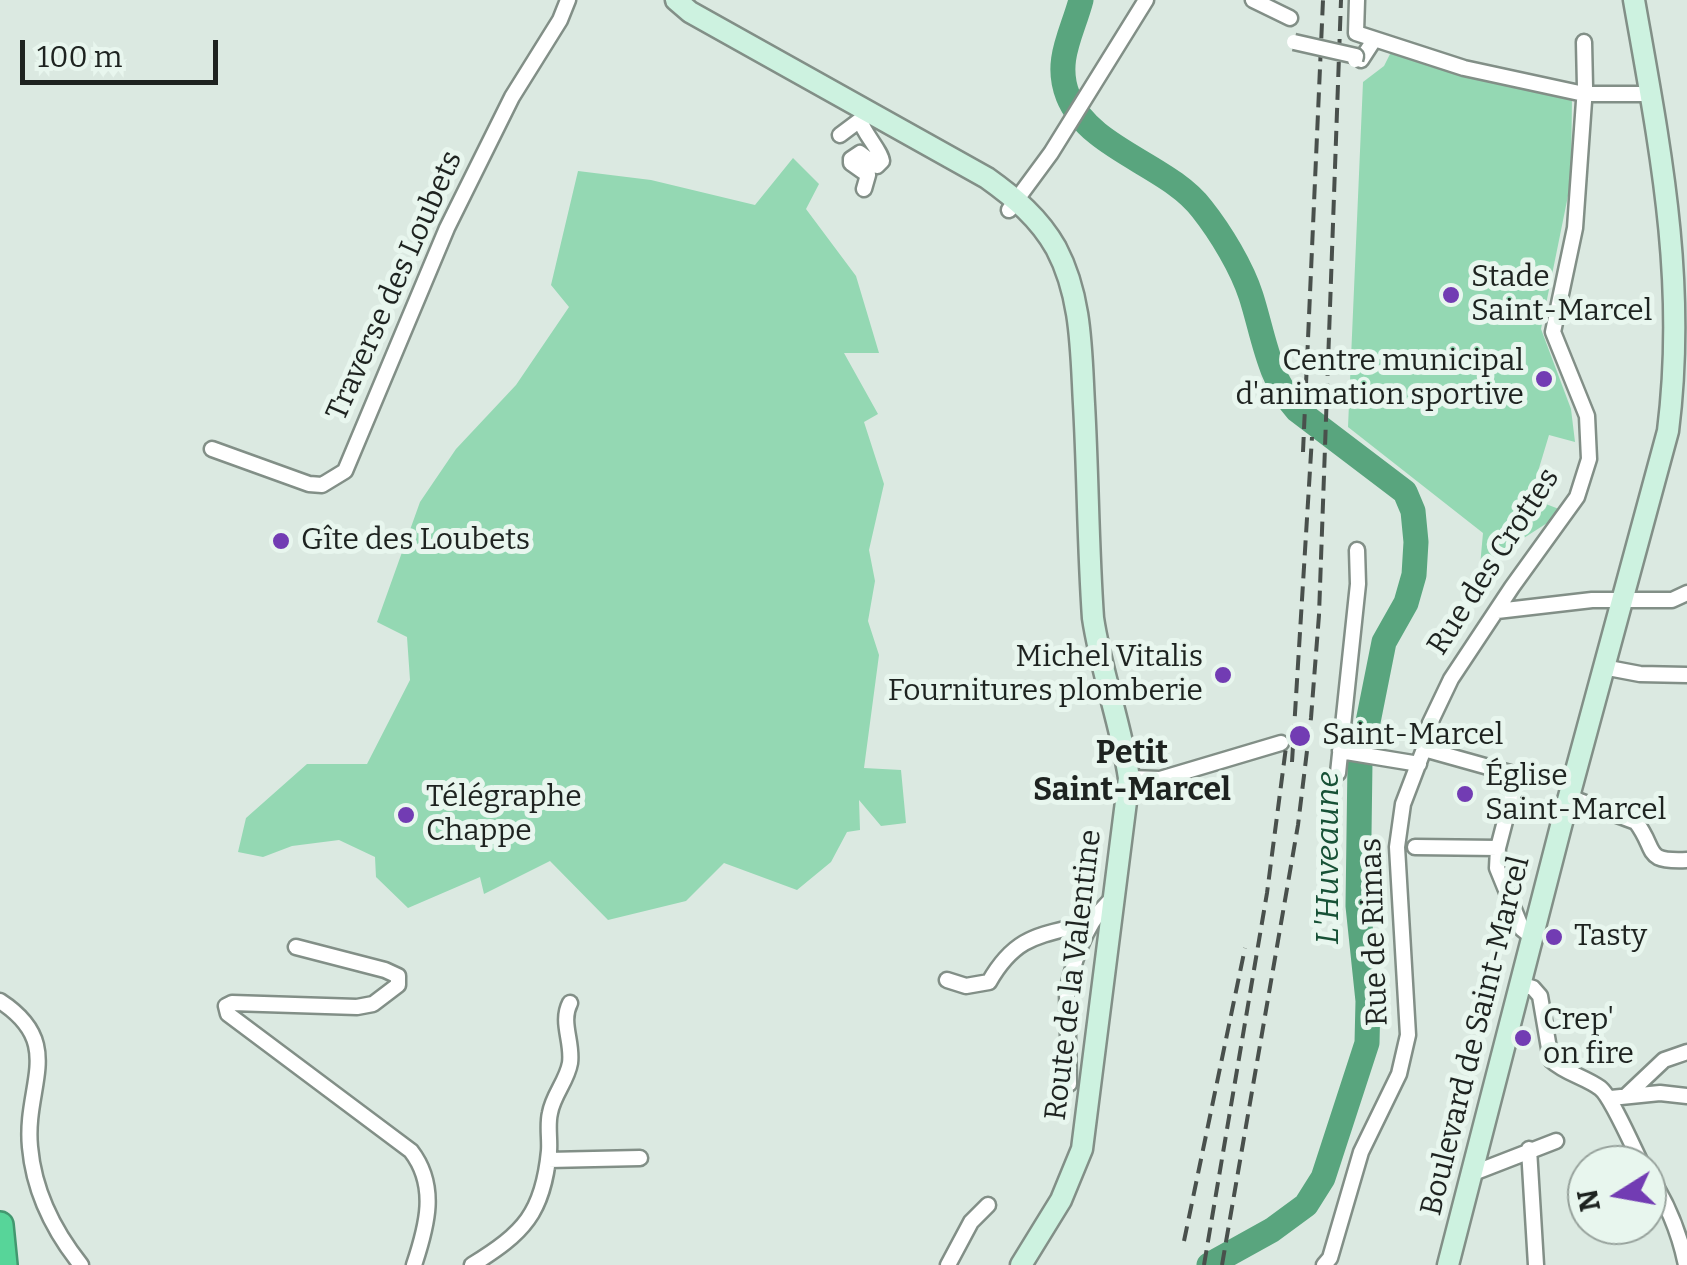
<!DOCTYPE html>
<html>
<head>
<meta charset="utf-8">
<style>
  body { margin:0 }
  #map { position:relative; width:1687px; height:1265px; overflow:hidden; background:#dbe9e1; font-family:Bitter,serif }
  canvas { display:block }
  .north { position:absolute; left:1567px; top:1145px; width:100px; height:100px; box-sizing:border-box; background:#e8f6ee; border:2px solid #97a29c; border-radius:50%; rotate:259deg; font-size:28px; font-weight:700; line-height:40px; text-align:center; color:#1e2320 }
  .north::after { content:''; display:block; margin:auto; width:35px; height:45px; background:#723cb3; clip-path:polygon(50% 0,100% 100%,50% 72%,0 100%) }
  .scale { position:absolute; left:20px; top:40px; width:198px; height:45px; box-sizing:border-box; border:5px solid #1e2320; border-top:0; padding-left:12px; font-size:30px; line-height:35px; white-space:nowrap; color:#1e2320; -webkit-text-stroke:8px #e8f6ee; paint-order:stroke }
</style>
</head>
<body>
<div id="map">
<canvas width="1687" height="1265"></canvas>
<div class="north">N</div>
<div class="scale">100 m</div>
</div>
<script>
const ctx = document.querySelector('canvas').getContext('2d');
ctx.lineJoin = 'round';
function fill(path, color) { ctx.fillStyle = color; ctx.fill(path, 'evenodd'); }
function stroke(path, color, width, dash) { ctx.strokeStyle = color; ctx.lineWidth = width; ctx.lineCap = dash ? 'butt' : 'round'; ctx.setLineDash(dash || []); ctx.stroke(path); }
function drawText(font, color, halo, rows, align = 'center') {
  ctx.font = font + ' Bitter,serif'; ctx.lineWidth = 10; ctx.setLineDash([]); ctx.textBaseline = 'middle'; ctx.strokeStyle = halo; ctx.fillStyle = color; for (const [text, x, y, turn = 0] of rows) {
    ctx.save(); ctx.translate(x, y); ctx.rotate((+turn || 0) * Math.PI / 180); ctx.textAlign = isNaN(turn) ? turn : align; if (halo) ctx.strokeText(text, 0, 0); ctx.fillText(text, 0, 0); ctx.restore();
  }
}
fill(new Path2D(`
  M1391 52 1536 90 1572 95 1571 181 1541 329 1571 409 1575 442 1549 435 1530 498 1559 509 1555 518 1480 566 1483 533 1348 427 1363 82 1384 66Z
  M793 158 819 184 806 209 856 276 879 353H844L878 414 864 422 884 484 869 550 875 581 868 621 879 655 864 768 901 770 906 823 881 826 859 800 860 830 847 832 831 862 797 890 724 863 686 901 608 920 550 861 484 894 480 877 408 908 376 877 375 857 339 840 292 846 263 857 238 852 246 818 307 764H367L410 680 407 637 377 622 420 502 456 449 516 385 569 307 551 285 578 171 651 180 755 205Z`), '#94d8b3');
stroke(new Path2D(`
  M1081 0C1072 34 1054 61 1068 96 1089 149 1169 165 1202 209 1221 233 1242 268 1251 296 1264 337 1268 377 1297 410L1405 492 1413 511 1416 542 1414 575 1406 603 1384 642 1360 762 1358 906 1368 1001 1367 1043 1323 1178 1306 1205 1272 1230 1209 1265`), '#59a57e', 25);
const street = new Path2D(`
  M1253 0 1290 18
  M1357 0 1356 33 1464 68 1584 94H1651
  M1361 60 1374 40
  M840 135 860 120C864 134 881 151 882 161L877 166 860 153 851 159V163L868 175 864 189
  M1009 210 1051 153 1146 0
  M212 449 309 484 322 485 345 471 447 228 512 97 560 20 568 0
  M1497 611 1592 600H1672L1687 593
  M1603 667 1640 674 1687 675
  M1424 749 1517 775 1498 848 1497 868 1522 929 1532 937
  M1340 751 1419 764
  M1338 773 1358 584 1357 550
  M1129 778 1160 779 1281 743
  M1569 797 1636 822C1658 851 1642 862 1687 860
  M1415 847 1498 848
  M296 947 385 970 398 976V985L373 1004 357 1007 232 1003 226 1006 228 1014 411 1151C438 1186 427 1226 414 1265
  M947 980 966 986 989 982C1017 933 1042 936 1092 922
  M1520 984 1533 988 1540 996 1551 1060C1565 1073 1585 1077 1600 1088 1611 1096 1634 1149 1642 1165
  M0 1001C66 1044 24 1085 30 1147 34 1192 53 1230 81 1265
  M1069 1084 1067 992C1074 959 1087 917 1115 897
  M1627 1095 1664 1060 1687 1052
  M1611 1098 1660 1093 1687 1096
  M1529 1149 1536 1265
  M548 1160 640 1158
  M1647 1172C1667 1202 1679 1230 1686 1265
  M1471 1174 1556 1141
  M472 1265C524 1233 543 1213 549 1151 550 1139 547 1125 550 1113 553 1095 567 1081 570 1063 573 1042 560 1022 570 1003
  M948 1265 971 1222 988 1205
  M1324 1265 1330 1258 1361 1152 1399 1074 1408 1035 1397 847 1403 804 1424 749 1430 723 1451 679 1512 587 1577 497 1589 459 1587 416 1553 332 1575 228 1585 87 1584 42`);
const secondary = new Path2D(`
  M676 0 690 12 987 178C1015 198 1039 218 1056 248 1082 297 1081 351 1084 404 1088 475 1088 547 1093 618 1101 672 1121 724 1129 778L1082 1149 1061 1200 1021 1265
  M1448 1265 1561 826 1668 431C1687 280 1660 148 1634 0`);
const highway = new Path2D(`
  M0 1225 4 1265`);
stroke(street, '#828f87', 19);
stroke(secondary, '#828f87', 25);
stroke(highway, '#43976f', 30);
stroke(street, '#fff', 14);
stroke(secondary, '#cdf2e0', 20);
stroke(highway, '#57d599', 25);
stroke(new Path2D(`
  M1303 452 1323 0
  M1292 762 1312 437
  M1184 1241 1245 948
  M1204 1265 1267 893 1286 747
  M1222 1265 1298 825 1311 718 1319 615 1341 0`), '#49504c', 4, [15, 8]);
const streetBridge = new Path2D(`
  M1294 42 1356 56 1355 60`);
stroke(streetBridge, '#828f87', 19, []);
stroke(streetBridge, '#fff', 14);
for (const [x, y, r, color] of [
  [1451,295,10,"#723cb3"],
  [1544,379,10,"#723cb3"],
  [281,541,10,"#723cb3"],
  [1223,675,10,"#723cb3"],
  [1300,736,12,"#723cb3"],
  [1465,794,10,"#723cb3"],
  [406,815,10,"#723cb3"],
  [1554,937,10,"#723cb3"],
  [1523,1038,10,"#723cb3"]
]) { const dot = new Path2D(); dot.arc(x, y, r, 0, 2 * Math.PI); ctx.fillStyle = color; ctx.fill(dot); stroke(dot, '#e8f6ee', 4); }
drawText('30px', '#1e2320', '#e8f6ee', [
  ["Stade",1471,278],
  ["Saint-Marcel",1471,312],
  ["Centre municipal",1524,362,"right"],
  ["d'animation sportive",1524,396,"right"],
  ["Gîte des Loubets",301,541],
  ["Michel Vitalis",1203,658,"right"],
  ["Fournitures plomberie",1203,692,"right"],
  ["Saint-Marcel",1322,736],
  ["Église",1485,777],
  ["Saint-Marcel",1485,811],
  ["Télégraphe",426,798],
  ["Chappe",426,832],
  ["Tasty",1574,937],
  ["Crep'",1543,1021],
  ["on fire",1543,1055]
], 'left');
drawText('30px', '#1e2320', '#e8f6ee', [
  ["Traverse des Loubets",395,286,-66],
  ["Rue des Crottes",1494,562,-57],
  ["Rue de Rimas",1375,932,-92],
  ["Route de la Valentine",1074,975,-83],
  ["Boulevard de Saint-Marcel",1476,1036,-76]
]);
drawText('bold 32px', '#1e2320', '#e8f6ee', [
  ["Petit",1132,754],
  ["Saint-Marcel",1132,791]
]);
drawText('italic 32px', '#175136', '#e8f6ee', [
  ["L'Huveaune",1329,858,-90]
]);
</script>
</body>
</html>
